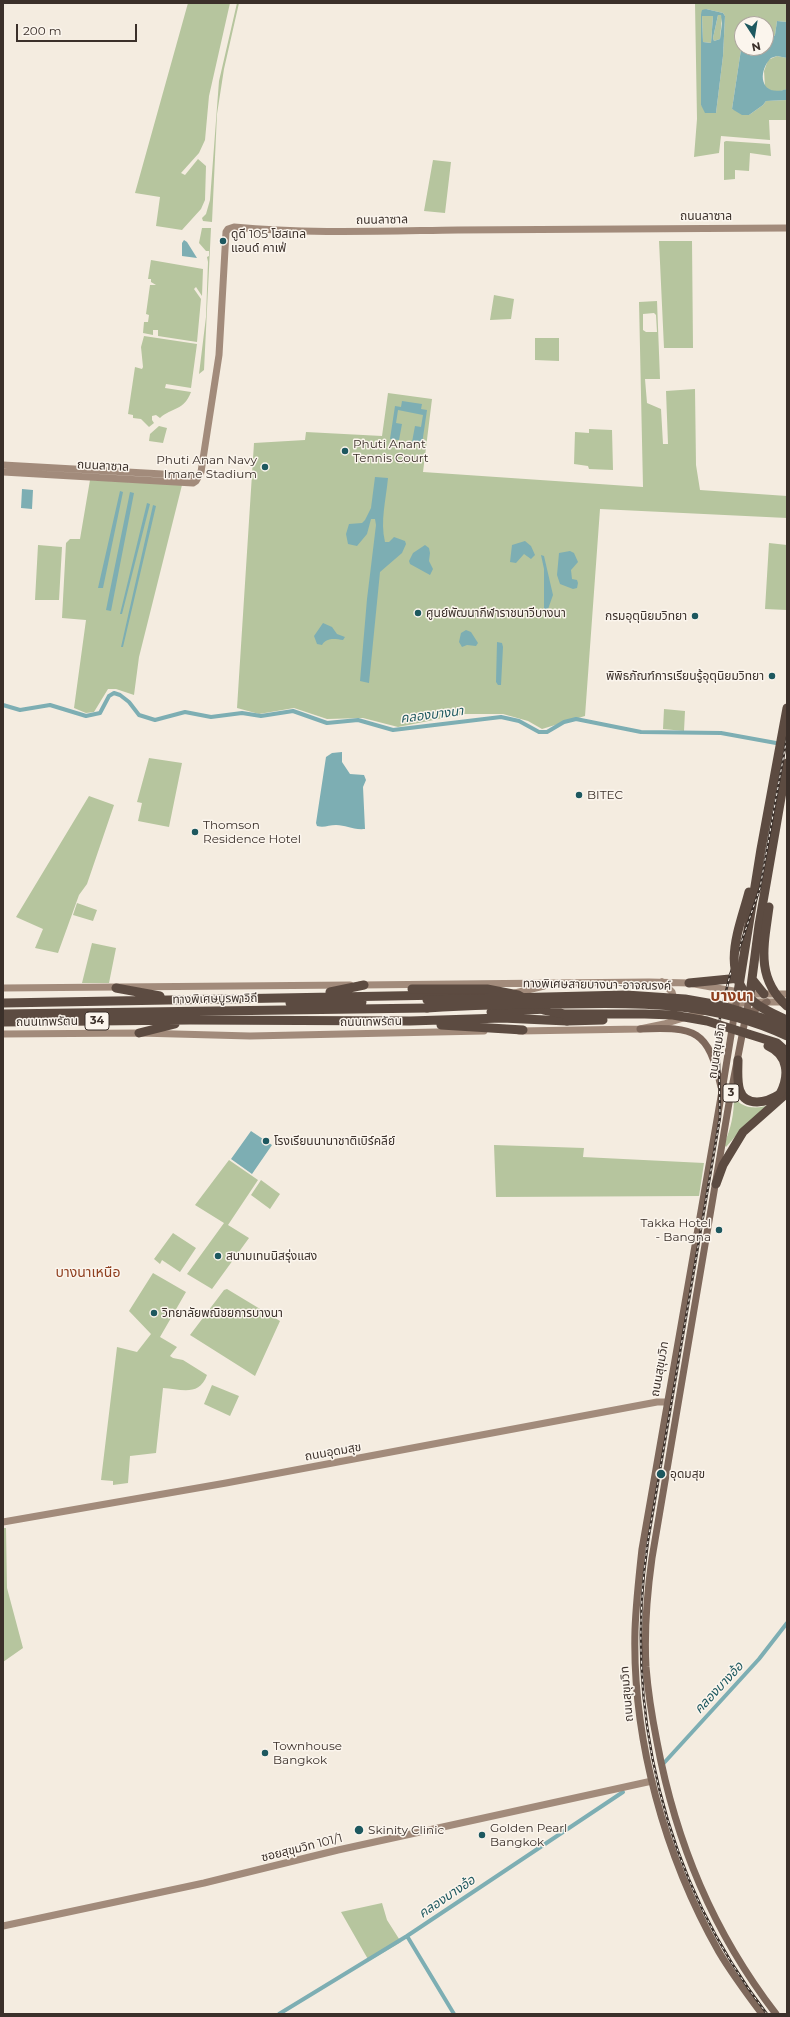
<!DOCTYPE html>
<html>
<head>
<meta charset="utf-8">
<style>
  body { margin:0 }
  #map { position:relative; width:790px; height:2017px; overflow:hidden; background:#f4ece0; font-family:Montserrat,sans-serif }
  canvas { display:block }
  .frame { position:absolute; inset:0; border:4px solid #3b302a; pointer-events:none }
  .north { position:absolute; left:734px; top:16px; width:40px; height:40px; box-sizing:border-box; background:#fbf5ed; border:1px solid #aea69f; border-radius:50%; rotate:168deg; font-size:11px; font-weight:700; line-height:16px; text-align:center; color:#3b302a }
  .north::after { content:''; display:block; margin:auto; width:14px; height:18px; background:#1d585f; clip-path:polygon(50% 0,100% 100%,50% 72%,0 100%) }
  .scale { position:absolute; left:16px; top:24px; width:121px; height:18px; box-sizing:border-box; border:2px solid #3b302a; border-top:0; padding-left:5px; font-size:12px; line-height:14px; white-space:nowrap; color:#3b302a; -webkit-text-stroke:3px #fbf5ed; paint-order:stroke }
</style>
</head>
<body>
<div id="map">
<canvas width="790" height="2017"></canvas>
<div class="frame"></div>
<div class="north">N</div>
<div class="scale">200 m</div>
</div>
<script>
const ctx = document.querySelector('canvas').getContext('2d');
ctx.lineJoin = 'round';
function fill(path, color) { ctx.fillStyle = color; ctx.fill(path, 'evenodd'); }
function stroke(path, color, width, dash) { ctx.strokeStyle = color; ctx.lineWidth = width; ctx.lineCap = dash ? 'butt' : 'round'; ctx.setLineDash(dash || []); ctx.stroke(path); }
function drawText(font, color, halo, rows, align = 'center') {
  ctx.font = font + ' Montserrat,"Noto Sans Thai",sans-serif'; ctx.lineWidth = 3; ctx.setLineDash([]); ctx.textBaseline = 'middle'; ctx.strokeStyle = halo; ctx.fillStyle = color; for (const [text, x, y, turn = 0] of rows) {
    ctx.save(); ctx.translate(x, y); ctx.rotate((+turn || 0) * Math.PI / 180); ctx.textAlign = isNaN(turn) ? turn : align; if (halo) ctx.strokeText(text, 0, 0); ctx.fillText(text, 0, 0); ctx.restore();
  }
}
fill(new Path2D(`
  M188 3H230L209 96 205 140 199 153 181 173 185 175 198 159 206 166 205 200 201 209 182 230 156 226 160 197 135 193Z
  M237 3H239L224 69 217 114 212 222 203 221 202 218 206 214 210 200 219 81Z
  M695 3H787V22L777 21 775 35 772 38H766V24H742V43L732 109 749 115 763 105 766 101 787 100V120H769L770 140 721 136 719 153 694 157 697 119ZM706 9 723 13 725 16 723 56 716 113 701 105V14Z
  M718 15H721L722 17 720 39 714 41 713 38Z
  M702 16H713L711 43 703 42Z
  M777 56 787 58V89C779 92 772 93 765 87L764 71 768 60Z
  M726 141 770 144 771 156 750 153 749 171 735 170V179L724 180V142Z
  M433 160 451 162 445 213 424 211Z
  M202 228H211L204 370 199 374 206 317 208 262 207 257 209 256V251H206L199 243Z
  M659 241H692L693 348H664Z
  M151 260 203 269 202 296 196 287 194 289 201 299 197 342 158 336V330H153V335L143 333 144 322H148L149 315 146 314 150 285H156L151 282V279H148Z
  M494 295 514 299 511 319 490 320Z
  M657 301 660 379H645L647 403 661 409 663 444H668L666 391 695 389 696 465 700 490 787 496V518L600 509 585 716 542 729 528 721 503 714H464L398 727 363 718 327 719 294 708 259 714 237 708 254 443 305 440 306 432 382 436 388 393 432 399 423 472 643 487 639 302ZM654 313 656 315 657 332H646L643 330V314Z
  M144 336 197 344 191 388 166 384 165 388 191 392C184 411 172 407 160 418L156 415 152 416V420L154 423 149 427 141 419 133 418V415L128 414 135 367 142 369 143 367 141 347Z
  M535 338H559V361L535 360Z
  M159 426 167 428 163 443 149 441 150 434Z
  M589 429 612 430 613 470 589 469 588 466 574 464 575 432 589 433Z
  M90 480 182 485 139 657 134 695 116 689H108L94 712 86 713 74 708 86 620 62 618 66 543 70 539H80Z
  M769 543 787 545V610L765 609Z
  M38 545 62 547 59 600H35Z
  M664 709 685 711 684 731 663 729Z
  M149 758 182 763 169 827 138 821 142 803 137 802Z
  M89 796 114 805 87 884 79 895 58 953 35 948 43 929 16 917Z
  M77 903 97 910 93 921 73 915Z
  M92 943 116 948 109 983H82Z
  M734 1097C743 1110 759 1109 772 1104L741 1130 726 1147 724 1144C731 1129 734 1114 734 1097Z
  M494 1145 584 1148 583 1157 704 1163 699 1196 496 1197Z
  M229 1160 258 1180 228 1225 249 1238 212 1289 187 1274 224 1223 195 1205Z
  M261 1180 280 1194 270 1209 251 1195Z
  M173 1233 196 1248 180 1272 162 1260 160 1264 154 1259Z
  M153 1273 186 1292 160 1337 177 1347 170 1356 173 1358 183 1360 207 1375C199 1397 181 1389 163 1388L156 1453 130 1456 128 1483 113 1485V1481L101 1480 117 1347 137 1352 151 1334 129 1311Z
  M227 1289 280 1321 255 1376 190 1335 224 1290Z
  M212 1385 239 1396 230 1416 204 1404Z
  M3 1528H6L7 1588 23 1648 3 1662Z
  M382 1903 387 1920 401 1942 369 1961 341 1912Z`), '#b6c59e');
fill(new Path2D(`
  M706 9 723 13 725 16 723 56 716 113H705L701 105V14L702 10ZM718 15H721L722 23 720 39 714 41 713 38ZM702 16H713L711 43 703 42Z
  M777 21 787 22V58L777 56 771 58C757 72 760 98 787 89V100L766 101 763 105 749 115H742L732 109 742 43V48H766V38H772L775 35Z
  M184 240 187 242 197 258 182 256V243Z
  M402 401 422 404 421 409 427 410 422 444 412 442 415 426 421 427 423 415 398 410 396 423 402 424 399 440 390 439 395 406 401 407Z
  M375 477 388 478C386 500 380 521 385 542H389L394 537 405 541 406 544 402 553 380 572 369 683 360 681 367 599 376 525 375 519H371L367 534 357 546 348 544 346 534 349 524 362 523 365 520 371 508Z
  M22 489 33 490 32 509 21 508Z
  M120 491 123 492 103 588H98Z
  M130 492 134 493 111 611 106 610Z
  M147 503 150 504 122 614H120Z
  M153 505 156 506 123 647H121Z
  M525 541 531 546 535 555 531 559 524 554 516 563 510 562 512 545Z
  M425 545 429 548 430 553 429 561 433 569 430 575 410 564 409 561 413 553Z
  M570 551 574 553 578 562 571 570 572 579 577 580 578 583 577 588 573 589 560 584 557 575 559 553Z
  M541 555 544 556 553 595 547 612H544V569Z
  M323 623 332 627 337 634 345 637 343 640C335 639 327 637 322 645L317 644 314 636Z
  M466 630 471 632 478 643 476 646 467 645 462 647 459 642 461 633Z
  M497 642 502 643 503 647 501 685H498L496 682Z
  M342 752V762L350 774 364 775 366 780 363 787 365 829C352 830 346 825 336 825 329 825 324 828 317 826L316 823 326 757 332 753Z
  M251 1131 272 1145 252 1174 231 1159Z`), '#7daeb3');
stroke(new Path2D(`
  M3 705 20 710 50 705 86 716 100 713 109 696 114 693 120 695 129 702 139 715 155 720 185 712 211 717 242 713 261 716 293 711 327 723 358 720 393 730 501 717 519 721 539 732H547L564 722 576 719 641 732 721 733 787 745
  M663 1764 759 1659 787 1623
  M407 1936 454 2014
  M279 2014 407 1936 623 1792`), '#7daeb3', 4);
stroke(new Path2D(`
  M3 465 198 476
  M3 472 193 483 196 481 201 472 219 355 226 232 228 229 234 227C308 234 383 231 458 230 567 229 677 228 787 228
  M662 982 672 992 675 1003
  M360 985 649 982 689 983 750 994H787
  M3 988 350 985
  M515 993 544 986
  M731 1005 749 1002H787
  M519 1031 640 1029 664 1024 706 1011
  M3 1034 139 1033 250 1036 484 1031
  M3 1522 226 1483 657 1402H667
  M3 1926 204 1883 338 1850 652 1781`), '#a28b7b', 7);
stroke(new Path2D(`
  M738 992 722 1091 642 1549C639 1576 636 1603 635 1630 632 1739 665 1857 719 1952 732 1974 747 1994 762 2014
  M750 994 729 1103 652 1558C647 1594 644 1631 646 1667 648 1692 652 1717 657 1742 676 1843 713 1932 776 2014
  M747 1015 767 1002
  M640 1029C696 1027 708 1029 721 1087`), '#7e685b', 7);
stroke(new Path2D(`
  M752 979 764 994
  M689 983 740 978
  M116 988 160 996
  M330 992 364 985
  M738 992 761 849 787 708
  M750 994 759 925 787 763
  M3 1003 500 994
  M290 1003 362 1002
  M491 1012 546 1009
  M3 1014 427 1008
  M3 1022 190 1020 410 1021 502 1018 567 1021
  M441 1025 523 1030
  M139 1033 175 1024
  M738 1060C738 1076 734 1102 757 1102 766 1102 772 1099 780 1094
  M716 1184 723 1165 743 1132 787 1093`), '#5c4b41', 9);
const rail = new Path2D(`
  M767 2014C664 1880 623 1708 648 1541L720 1117 719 1060 720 1015 730 975 760 888 787 737`);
stroke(rail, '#3b302a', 2.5);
stroke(rail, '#fbf5ed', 1, [3]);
stroke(new Path2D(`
  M749 892C739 930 719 972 754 1002 763 1010 776 1015 787 1020
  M769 907C764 945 755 978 787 1006
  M412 989H487L518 995 544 1010 564 1014H645L673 1015 707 1021 777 1043 787 1052
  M427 1000 626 995 685 999 719 1005 759 1017 787 1029
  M427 1008C473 1005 518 1004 564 1004 640 1002 716 1002 787 1036
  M567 1021 603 1020
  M768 1046C788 1055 790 1075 780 1094`), '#5c4b41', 9);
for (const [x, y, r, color] of [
  [223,241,4,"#1d585f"],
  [345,451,4,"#1d585f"],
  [265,467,4,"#1d585f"],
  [418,613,4,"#1d585f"],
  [695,616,4,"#1d585f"],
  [772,676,4,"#1d585f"],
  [579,795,4,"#1d585f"],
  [195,832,4,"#1d585f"],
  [266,1141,4,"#1d585f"],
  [719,1230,4,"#1d585f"],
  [218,1256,4,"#1d585f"],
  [154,1313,4,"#1d585f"],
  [661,1474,5,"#1d585f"],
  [265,1753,4,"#1d585f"],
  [359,1830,5,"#1d585f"],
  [482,1835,4,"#1d585f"]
]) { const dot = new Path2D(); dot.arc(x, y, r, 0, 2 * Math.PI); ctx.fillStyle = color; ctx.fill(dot); stroke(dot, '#fbf5ed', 1.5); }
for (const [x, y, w] of [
  [97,1021,24],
  [731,1093,16]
]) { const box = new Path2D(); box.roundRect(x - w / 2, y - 9, w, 18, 3); ctx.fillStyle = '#fbf5ed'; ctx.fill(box); stroke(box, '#3b302a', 1); }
drawText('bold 11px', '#3b302a', null, [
  ["34",97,1021],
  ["3",731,1093]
]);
drawText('12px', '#3b302a', '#fbf5ed', [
  ["ถนนลาซาล",706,216],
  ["ถนนลาซาล",382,220,-1],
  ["ถนนลาซาล",103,466,3],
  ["ทางพิเศษสายบางนา-อาจณรงค์",597,985,1],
  ["ทางพิเศษบูรพาวิถี",215,999,-1],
  ["ถนนเทพรัตน",47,1022,-1],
  ["ถนนเทพรัตน",371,1022,-1],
  ["ถนนสุขุมวิท",717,1051,-81],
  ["ถนนสุขุมวิท",660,1369,-80],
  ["ถนนอุดมสุข",333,1452,-10],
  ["ถนนสุขุมวิท",627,1694,-95],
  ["ซอยสุขุมวิท 101/1",302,1848,-14]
]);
drawText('12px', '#3b302a', '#fbf5ed', [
  ["ดูดี 105 โฮสเทล",231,234],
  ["แอนด์ คาเฟ่",231,248],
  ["Phuti Anant",353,444],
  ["Tennis Court",353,458],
  ["Phuti Anan Navy",257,460,"right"],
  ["Imane Stadium",257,474,"right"],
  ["ศูนย์พัฒนากีฬาราชนาวีบางนา",426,613],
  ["กรมอุตุนิยมวิทยา",687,616,"right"],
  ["พิพิธภัณฑ์การเรียนรู้อุตุนิยมวิทยา",764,676,"right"],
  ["BITEC",587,795],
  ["Thomson",203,825],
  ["Residence Hotel",203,839],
  ["โรงเรียนนานาชาติเบิร์คลีย์",274,1141],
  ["Takka Hotel",711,1223,"right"],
  ["- Bangna",711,1237,"right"],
  ["สนามเทนนิสรุ่งแสง",226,1256],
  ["วิทยาลัยพณิชยการบางนา",162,1313],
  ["อุดมสุข",670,1474],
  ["Townhouse",273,1746],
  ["Bangkok",273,1760],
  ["Golden Pearl",490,1828],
  ["Bangkok",490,1842],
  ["Skinity Clinic",368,1830]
], 'left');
drawText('italic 13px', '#1d585f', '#fbf5ed', [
  ["คลองบางนา",432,715,-7],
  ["คลองบางอ้อ",719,1688,-47],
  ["คลองบางอ้อ",447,1897,-34]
]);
drawText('14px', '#8f3f1f', '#fbf5ed', [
  ["บางนาเหนือ",88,1273]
]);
drawText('bold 16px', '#8f3f1f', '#fbf5ed', [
  ["บางนา",732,996]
]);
</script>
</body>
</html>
